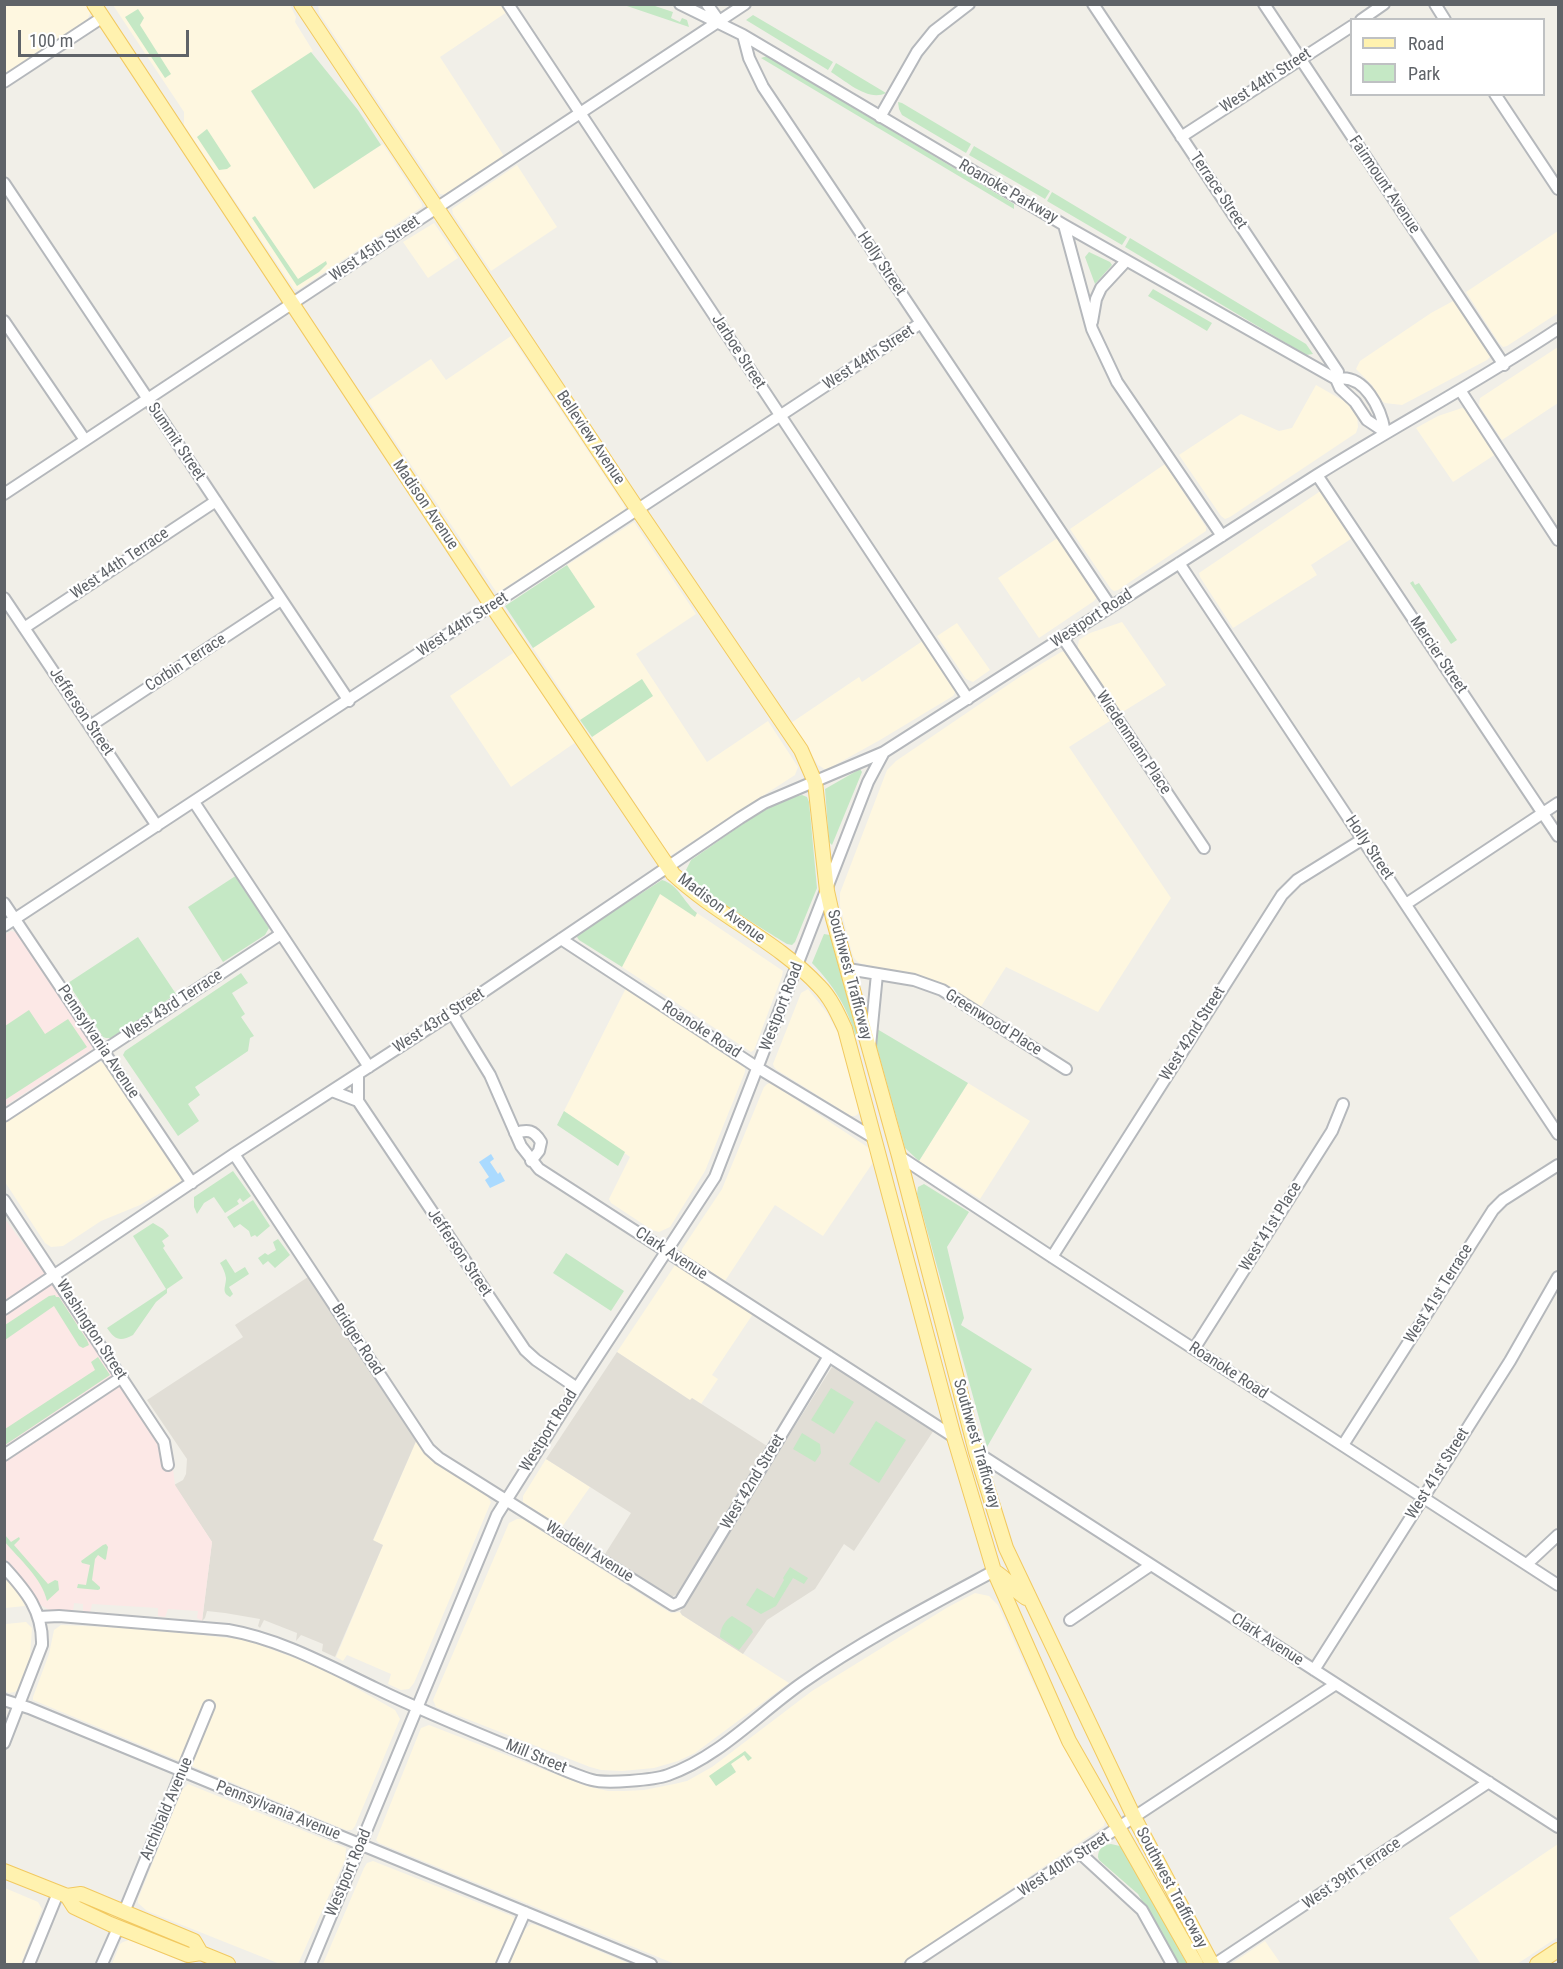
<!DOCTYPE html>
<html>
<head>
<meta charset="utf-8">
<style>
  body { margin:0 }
  #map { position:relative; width:1563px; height:1969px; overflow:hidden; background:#f1efe8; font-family:"Roboto Condensed",sans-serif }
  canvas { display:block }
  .frame { position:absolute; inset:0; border:6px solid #5f6368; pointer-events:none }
  .legend { position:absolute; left:1350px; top:18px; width:195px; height:78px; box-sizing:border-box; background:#fff; border:2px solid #bfc1c3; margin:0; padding:8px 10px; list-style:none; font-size:18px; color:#5f6368 }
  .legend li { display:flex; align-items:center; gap:12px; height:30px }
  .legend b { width:30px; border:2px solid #bfc1c3 }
  .scale { position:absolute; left:18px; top:30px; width:171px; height:27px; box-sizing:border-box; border:3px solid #5f6368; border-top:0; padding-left:8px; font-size:18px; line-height:21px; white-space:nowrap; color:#5f6368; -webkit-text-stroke:4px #fff; paint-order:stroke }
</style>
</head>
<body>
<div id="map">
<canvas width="1563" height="1969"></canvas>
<div class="frame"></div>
<ul class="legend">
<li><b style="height:8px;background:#fff2af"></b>Road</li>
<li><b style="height:16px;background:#c5e8c5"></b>Park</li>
</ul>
<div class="scale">100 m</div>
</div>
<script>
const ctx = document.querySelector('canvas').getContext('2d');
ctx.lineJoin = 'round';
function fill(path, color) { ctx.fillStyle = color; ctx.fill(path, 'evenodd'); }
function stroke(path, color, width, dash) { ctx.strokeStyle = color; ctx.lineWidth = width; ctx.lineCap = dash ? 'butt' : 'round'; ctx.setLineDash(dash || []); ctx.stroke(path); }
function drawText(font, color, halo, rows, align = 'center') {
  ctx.font = font + ' "Roboto Condensed",sans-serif'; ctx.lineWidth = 4.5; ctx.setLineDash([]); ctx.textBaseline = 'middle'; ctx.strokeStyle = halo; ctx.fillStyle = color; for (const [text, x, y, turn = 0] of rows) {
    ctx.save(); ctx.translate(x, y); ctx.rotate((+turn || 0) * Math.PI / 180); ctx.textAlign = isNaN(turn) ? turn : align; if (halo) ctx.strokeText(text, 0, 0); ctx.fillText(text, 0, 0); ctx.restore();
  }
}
fill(new Path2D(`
  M5 5H87L90 13 87 21 79 27 5 75Z
  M113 5H290L296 17 295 22 313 51 251 92 314 188 383 144 422 204V207L298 290 294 289 184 125V112Z
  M318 5H502L507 12 440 57 504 156 447 195 440 194 319 13Z
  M517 165 557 227 491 271 453 214 452 209Z
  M434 223 458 258 428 278 403 242Z
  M1558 231V313L1507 346 1503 347 1499 343 1466 292Z
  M1455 300 1491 354V356L1487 360 1402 405 1385 403 1379 399 1372 385 1356 369 1360 361 1431 313Z
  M511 336 624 505 625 509 618 515 497 593 368 401 431 359 446 380Z
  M1558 347V403L1502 440 1479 405 1480 398Z
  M1316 385 1344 401 1353 409 1357 416 1358 427 1356 433 1230 517 1225 519 1221 516 1179 455 1241 414 1279 431 1292 428Z
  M1462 408 1465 409 1496 454 1453 482 1416 428 1438 416Z
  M1165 464 1206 527V531L1118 590 1114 591 1111 589 1070 529Z
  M1319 492H1322L1354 537 1311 565 1317 575 1233 628 1200 577 1199 573Z
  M634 522 696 614 636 654 707 762 768 721 798 767 795 775 670 856 533 648 594 607 567 565Z
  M1059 537 1097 594V597L1094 601 1039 638 998 578Z
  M1122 622 1166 685 1121 713 1078 649V645L1079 640 1090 633Z
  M957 623 990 670 973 682 966 679 937 636Z
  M924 640 955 688 956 691 953 696 880 740 826 770 818 765 791 723 859 677 862 682Z
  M516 651 576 742 511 787 450 696Z
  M1065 651 1071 654 1113 719 1069 747 1171 898 1098 1012 1006 967 980 1008 933 981 859 963 854 958 852 953 840 906V893L887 770 896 761 1021 676 1061 652Z
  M660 893 694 916 697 913 783 971 782 976 754 1050 751 1052 622 967Z
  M626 988 745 1068V1072L705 1171 670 1227 659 1232 652 1230 611 1203 609 1199 630 1157 564 1111Z
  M808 989 827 1013 838 1033 859 1110 858 1114 855 1116H851L777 1070 774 1067 773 1064 801 993Z
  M99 1061 105 1064 179 1175 181 1181 140 1205 101 1221 63 1246 51 1247 45 1243 5 1182V1122Z
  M771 1083 866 1146 870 1149 874 1161 823 1236 775 1205 725 1281 682 1253V1249L722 1189 764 1087 767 1084Z
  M968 1083 1030 1121 980 1199 919 1161Z
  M675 1265 753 1314 712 1375 718 1379 701 1404 692 1398 691 1401 617 1352Z
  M417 1439 436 1463 487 1496 491 1502 414 1683 409 1689 401 1690 388 1684 391 1674 347 1655 343 1661 336 1657 383 1545 373 1541Z
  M546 1459 590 1487 562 1527 523 1502V1496Z
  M517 1519H523L661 1607 671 1613 680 1612 682 1615 789 1683 695 1753 678 1761 654 1768 622 1771 601 1770 590 1767 436 1707 433 1700 509 1523Z
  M4 1576 18 1593 25 1606 5 1608Z
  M975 1593 989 1596 998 1605 1030 1676 1068 1753 1103 1814 1105 1821 1104 1826 900 1964H675L379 1843 376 1840 421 1728 429 1725 586 1786 608 1791H624L644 1790 674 1784 687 1781 712 1767 812 1691 948 1607Z
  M26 1622 32 1628 30 1657 20 1687 15 1692 9 1693 5 1691 6 1624Z
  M61 1625 148 1629 246 1640 319 1667 395 1710 400 1719 355 1826 352 1830H346L33 1700V1697L49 1654 54 1630Z
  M188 1784 346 1848 345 1860 298 1964H280L147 1911 138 1903V1899L182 1790Z
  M1558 1844V1937L1517 1964H1481L1449 1918Z
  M373 1861 512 1916 515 1920V1924L499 1964H323L364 1868 367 1863Z
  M5 1888 38 1902 42 1909 21 1964H5Z
  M531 1924 536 1925 630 1964H510L524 1930Z
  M129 1940 188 1964H112L120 1944 123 1942Z
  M1265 1941 1281 1964H1231Z`), '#fef7e0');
fill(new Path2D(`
  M308 1277 417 1439 373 1540 383 1545 335 1657 322 1651 323 1644 301 1635 296 1641 297 1633 274 1624 264 1620 260 1628 258 1626 260 1619 225 1613 207 1611 205 1618 202 1621 212 1542 174 1485 183 1480 186 1474 187 1459 147 1400 243 1337 235 1325Z
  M617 1352 690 1400 692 1398 778 1453 832 1367 843 1371 934 1430 854 1551 844 1544 815 1589 767 1620 743 1654 682 1615 680 1612 764 1476 753 1469 677 1594 672 1597 605 1554 631 1513 546 1459Z`), '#e1ded6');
fill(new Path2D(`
  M11 931 18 933 92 1046 91 1050 5 1106V935Z
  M4 1218 54 1284 171 1453 175 1485 212 1542 202 1621 197 1618 198 1611 168 1609 165 1617 158 1616V1608L92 1604 90 1613H83V1604L74 1603 73 1611 72 1612 51 1611 37 1603 5 1559Z`), '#fce8e6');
fill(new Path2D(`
  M624 5H652L673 12 671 18 680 22 682 18 687 20 689 27Z
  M138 9 144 18 140 25 171 74 165 78 125 17Z
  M753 15 833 62 828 70 746 20Z
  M311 52 358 110 381 145 314 189 251 91Z
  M767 56 1014 204V209L761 58Z
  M836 63 886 93C868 102 846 81 831 72Z
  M898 102 902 103 971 144 966 153 902 115 899 109Z
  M207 129 231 166 227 169 219 170 197 137Z
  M974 146 1050 191 1045 199 969 155Z
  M1052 192 1127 237 1122 245 1047 201Z
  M255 216 298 279 326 261 327 264 319 272 297 286 252 218Z
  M1130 238 1306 344 1313 354 1306 355 1125 247Z
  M1089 252 1110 262 1112 265 1095 284 1085 257Z
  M1153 289 1212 323 1207 331 1148 296Z
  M567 565 595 607 533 648 505 606Z
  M1413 581 1415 585 1419 583 1457 640 1451 644 1410 583Z
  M642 679 653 696 592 737 580 720Z
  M860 769 862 772 832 845 829 842 825 789Z
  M802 795 807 797 809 802 817 888 795 942 792 945 787 944C770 933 689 885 686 870L691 860 697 856C727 836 768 802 802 795Z
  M237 875 269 928 265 935 223 962 188 907Z
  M662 880C679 885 684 903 697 913L695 917 660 894 622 967 579 940 577 937 578 934Z
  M824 934 830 935 831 939 858 1037H856C847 1007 834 986 812 963Z
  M138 937 176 994 111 1038H106L103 1037 68 983Z
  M241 973 248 983 232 993 245 1014 241 1017 254 1036 250 1038 248 1051 195 1087 200 1095 188 1104 199 1121 178 1136 123 1055 125 1051Z
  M29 1010 45 1034 68 1019 87 1047 5 1100V1026Z
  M877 1029 968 1083 919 1161 905 1148 876 1044Z
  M564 1111 625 1152 618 1166 557 1125Z
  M233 1171 251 1196 243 1202 240 1198 237 1201 239 1204 225 1213 214 1197 204 1203 197 1214 194 1207V1197Z
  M924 1184 969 1212 947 1247 964 1318 961 1325 1032 1369 987 1447 917 1194 918 1187Z
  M253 1200 270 1226 257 1237 255 1235 251 1237 249 1231 240 1224 234 1228 227 1217Z
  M153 1223 163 1229 169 1236 162 1241 165 1246 163 1248 183 1278 167 1289V1293L156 1302 133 1335C120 1342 115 1340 107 1328L166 1289 133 1236Z
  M278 1239 290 1255 275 1268 268 1261 263 1265 258 1258 265 1253 268 1255 276 1250 273 1242Z
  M566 1253 624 1291 611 1311 553 1273Z
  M226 1259 235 1273 245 1267 249 1274 229 1287 233 1294 230 1297C221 1292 226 1287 226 1278 225 1272 223 1268 220 1263Z
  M55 1295 56 1297H59L87 1340 89 1345 83 1348 79 1346 54 1306 5 1340V1325L49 1296Z
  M98 1357 110 1375 5 1445V1429L95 1370 91 1362Z
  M831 1388 854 1402 834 1434 811 1420Z
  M876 1421 906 1440 879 1483 849 1464Z
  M802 1433 820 1444 821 1453 815 1462 793 1449Z
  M5 1535 11 1542 19 1537 20 1539 14 1545 48 1584 55 1580 58 1581 59 1590 47 1601C42 1578 19 1559 5 1542Z
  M103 1545 106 1544 108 1547 106 1559 105 1560 98 1555 95 1559 92 1580 100 1587V1589L98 1590 77 1588 78 1584 86 1585 90 1565 82 1563 81 1561Z
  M790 1567 808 1578 804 1584 793 1578 776 1606 761 1614 746 1605 757 1588 774 1598 784 1580 783 1578Z
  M732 1616 751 1628 753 1632 739 1650 720 1637C720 1629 725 1620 732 1616Z
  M745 1751 752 1758 748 1761 744 1755 731 1764 736 1772 716 1786 709 1776Z
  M1111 1844 1120 1846 1125 1851 1187 1964H1177L1138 1894 1099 1860 1098 1857C1098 1849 1103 1845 1111 1844Z`), '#c5e8c5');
fill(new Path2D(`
  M491 1154 494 1159 490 1162 498 1174 500 1172 505 1181 490 1188 485 1180 489 1177 479 1162Z`), '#aadaff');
const minor = new Path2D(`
  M508 4 968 699
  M680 4 743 35 1064 225 1336 379 1340 388 1355 402 1367 420 1385 432
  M707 4 719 21
  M1093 4 1338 372 1336 379
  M1264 4 1504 365
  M1435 4 1445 20
  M1361 20 1384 4
  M743 35 749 58 763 87 1111 607
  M4 82 103 17
  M1495 94 1558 189
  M880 117 917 52 934 31 969 4
  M1181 137 1352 26
  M4 183 349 701
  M1064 225 1092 329 1117 382 1222 536
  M4 321 85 440
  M1092 322 1096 299 1101 288 1126 261
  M1336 379C1365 373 1381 409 1385 432
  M1460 390 1558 540
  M1317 475 1558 836
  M4 494 745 4
  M1179 563 1558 1134
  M4 598 157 826
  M24 628 216 501
  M1063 638 1204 848
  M90 726 281 600
  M194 802 369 1067
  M4 903 192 1183
  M1406 904 1558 803
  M4 926 921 323
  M561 939 758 1068 874 1138
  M848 969 914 980 942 990 1066 1069
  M452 1013 490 1075 521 1146 539 1169 954 1437
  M870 1046 877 974
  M358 1074V1101L525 1350 536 1360 577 1388
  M332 1091 358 1101
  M4 1116 281 934
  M515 1133C528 1129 534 1130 541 1142L539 1151 531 1161
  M234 1154 429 1449 439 1458 673 1605 680 1602 829 1356
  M899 1156 1052 1257 1558 1585
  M4 1200 164 1442 168 1465
  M1052 1257 1282 895 1297 880 1363 839
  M4 1309 234 1154 452 1013 740 818 764 803 884 752
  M1194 1349 1332 1131 1343 1104
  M1343 1445 1493 1210 1503 1200 1558 1165
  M976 1452 1558 1827
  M4 1455 122 1377
  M1527 1564 1558 1535
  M4 1567C26 1591 43 1611 42 1645L4 1743
  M39 1617 59 1616 228 1630C280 1639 327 1665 375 1688 422 1711 471 1731 520 1751 544 1760 567 1773 592 1780 606 1784 654 1780 668 1775 719 1757 758 1714 802 1683 862 1641 929 1606 994 1571
  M1070 1620 1151 1565
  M1314 1670 1510 1361 1558 1277
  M4 1700 29 1708 651 1964
  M1081 1854 1142 1910 1172 1964
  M124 1912 209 1706
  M29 1964 58 1893
  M102 1964 118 1928
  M311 1964 497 1515 577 1388 715 1177 868 782 884 752 1317 475C1397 425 1480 381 1558 329
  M502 1964 525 1912
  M911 1964 1336 1684
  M1215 1964 1489 1782`);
const major = new Path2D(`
  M94 4 492 606 673 874C718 916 777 941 819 986 831 998 838 1014 845 1029L954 1437 994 1571 1069 1741 1196 1964
  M301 4 638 510 801 750 815 782 827 891 833 918 899 1156 976 1452 1006 1548 1135 1819 1212 1964
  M994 1571C1007 1578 1013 1590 1026 1598
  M4 1871 67 1896 81 1894 124 1912 194 1941 201 1953
  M67 1896 74 1907 110 1924 188 1955 201 1953 228 1964
  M1537 1964 1558 1950`);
stroke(minor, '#b5b8bc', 14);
stroke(major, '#f2c960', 16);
stroke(minor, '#fff', 10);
stroke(major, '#fff2af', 14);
drawText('16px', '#5f6368', '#fff', [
  ["West 44th Street",1266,81,-33],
  ["Fairmount Avenue",1384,185,56],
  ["Terrace Street",1218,191,56],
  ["Roanoke Parkway",1008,192,30],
  ["West 45th Street",375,249,-34],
  ["Holly Street",881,264,56],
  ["Jarboe Street",738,352,57],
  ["West 44th Street",869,358,-33],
  ["Belleview Avenue",590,438,56],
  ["Summit Street",176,442,56],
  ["Madison Avenue",425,505,56],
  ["West 44th Terrace",120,564,-34],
  ["Westport Road",1092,619,-33],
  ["West 44th Street",463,625,-33],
  ["Mercier Street",1438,655,56],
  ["Corbin Terrace",186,663,-33],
  ["Jefferson Street",81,712,56],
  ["Wiedenmann Place",1133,743,56],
  ["Holly Street",1369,848,56],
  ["Madison Avenue",721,909,37],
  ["Southwest Trafficway",849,975,75],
  ["West 43rd Terrace",173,1005,-33],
  ["Westport Road",782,1007,-69],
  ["West 43rd Street",439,1021,-33],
  ["Greenwood Place",993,1023,32],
  ["Roanoke Road",701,1030,33],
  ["West 42nd Street",1193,1034,-58],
  ["Pennsylvania Avenue",98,1042,56],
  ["West 41st Place",1271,1227,-58],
  ["Jefferson Street",459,1253,56],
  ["Clark Avenue",671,1254,33],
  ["West 41st Terrace",1439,1294,-58],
  ["Washington Street",91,1330,57],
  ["Bridger Road",357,1340,57],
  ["Roanoke Road",1228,1371,33],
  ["Westport Road",549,1431,-58],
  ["Southwest Trafficway",976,1444,74],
  ["West 41st Street",1438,1474,-58],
  ["West 42nd Street",753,1482,-59],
  ["Waddell Avenue",589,1552,32],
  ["Clark Avenue",1267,1640,33],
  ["Mill Street",536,1757,22],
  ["Archibald Avenue",167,1809,-67],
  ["Pennsylvania Avenue",278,1811,22],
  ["West 40th Street",1064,1865,-33],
  ["Westport Road",349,1873,-67],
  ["West 39th Terrace",1352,1874,-34],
  ["Southwest Trafficway",1171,1888,62]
]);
</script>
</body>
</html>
